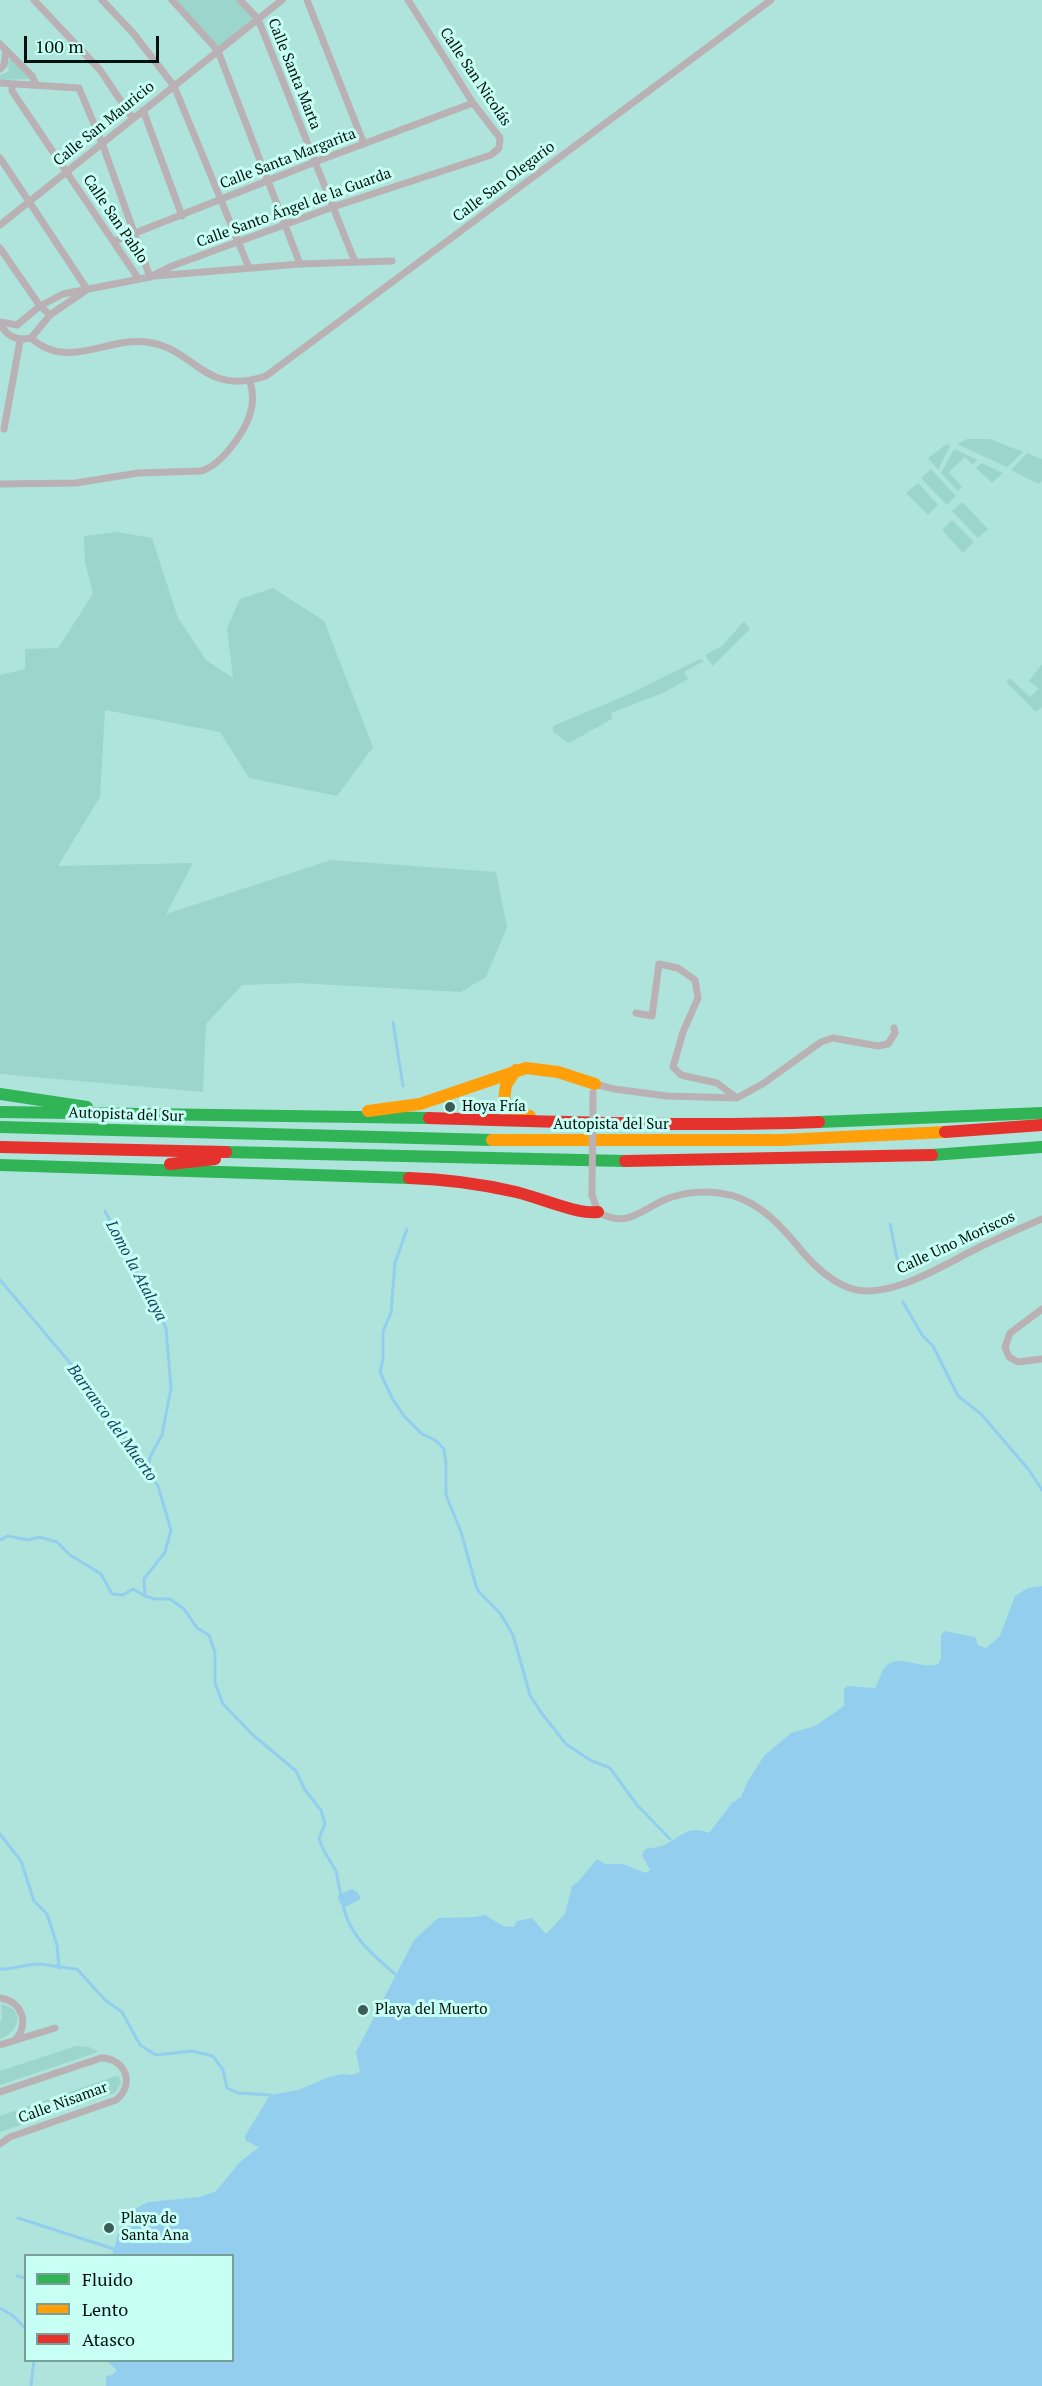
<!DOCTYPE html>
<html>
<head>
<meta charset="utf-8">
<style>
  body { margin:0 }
  #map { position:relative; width:1042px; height:2386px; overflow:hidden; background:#aee4dc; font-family:"PT Serif",serif }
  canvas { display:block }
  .legend { position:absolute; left:24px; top:2254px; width:210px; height:108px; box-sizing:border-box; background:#c8fff5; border:2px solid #78a099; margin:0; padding:8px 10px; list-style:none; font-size:18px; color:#00120f }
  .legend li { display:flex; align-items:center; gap:12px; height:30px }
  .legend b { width:30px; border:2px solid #78a099 }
  .scale { position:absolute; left:24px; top:36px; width:135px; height:27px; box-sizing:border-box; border:3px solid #00120f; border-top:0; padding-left:8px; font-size:18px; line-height:21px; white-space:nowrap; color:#00120f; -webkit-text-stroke:4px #c8fff5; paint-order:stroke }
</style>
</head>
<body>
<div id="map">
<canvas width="1042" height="2386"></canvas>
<ul class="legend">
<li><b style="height:8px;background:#30b455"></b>Fluido</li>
<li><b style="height:8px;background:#ff9f0a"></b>Lento</li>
<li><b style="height:8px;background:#e5322d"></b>Atasco</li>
</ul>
<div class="scale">100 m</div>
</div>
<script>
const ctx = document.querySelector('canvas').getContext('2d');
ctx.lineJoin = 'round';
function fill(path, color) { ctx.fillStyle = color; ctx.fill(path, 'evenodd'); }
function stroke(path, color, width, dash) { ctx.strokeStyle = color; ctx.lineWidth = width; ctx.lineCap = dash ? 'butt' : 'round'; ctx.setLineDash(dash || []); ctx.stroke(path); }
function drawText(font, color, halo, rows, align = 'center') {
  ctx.font = font + ' "PT Serif",serif'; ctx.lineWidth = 6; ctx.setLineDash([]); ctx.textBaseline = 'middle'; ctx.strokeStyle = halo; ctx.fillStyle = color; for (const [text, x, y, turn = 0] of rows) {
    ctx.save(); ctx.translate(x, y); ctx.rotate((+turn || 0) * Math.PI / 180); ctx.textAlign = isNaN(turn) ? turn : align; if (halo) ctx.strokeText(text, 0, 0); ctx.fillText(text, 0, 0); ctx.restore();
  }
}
fill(new Path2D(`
  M172 0H240L258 19 218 51Z
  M11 59 30 78 29 79 0 80V75L9 71 8 61Z
  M967 439H990L1023 452 1007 467 957 444Z
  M947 444 950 446 938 470 928 458Z
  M954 449 978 460 972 465 965 457 949 472 962 487 958 491 941 473Z
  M1027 453 1042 459V481L1039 484 1011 470Z
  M982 463 1003 473 992 483 976 468Z
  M931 469 956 496 947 505 921 478Z
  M918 483 938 505 928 515 906 493Z
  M962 502 988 529 978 538 952 511Z
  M952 520 974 542 963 553 942 530Z
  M117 532 152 538 178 618 206 660 233 678 227 628 240 599 273 588 324 621 373 747 337 796 249 778 220 732 105 710 100 797 58 866 193 863 166 914 331 860 496 872 507 927 486 977 461 992 298 983 242 985 206 1024 203 1092 0 1074V675L25 669V649L58 648 93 594 85 562 84 536Z
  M744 621 750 629 713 666 705 655 722 646Z
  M700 659 704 661 684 672 688 679 663 693 611 713 612 719 569 743 553 732V726L627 695Z
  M1042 664V707L1036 712 1006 682 1010 678 1030 697 1039 689 1029 681Z
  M1 2004C26 2009 20 2032 0 2039V2021L2 2020Z
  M76 2046 89 2047 98 2052 0 2085V2071Z
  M116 2076 119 2077 121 2082 115 2093 0 2132V2116Z`), '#9bd5cc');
fill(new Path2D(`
  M1042 1586V2386H106V2376L112 2375 117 2370 107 2361 232 2360V2256L112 2255 120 2228 127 2216 135 2209 148 2202 200 2197 216 2191 240 2162 259 2147 246 2141 245 2136 270 2095 298 2090 329 2077 343 2074 353 2075 360 2072 356 2052 414 1940 438 1918 474 1917 485 1915 503 1926 514 1927 517 1921 532 1918 546 1934 565 1914 572 1886 578 1882 597 1859 605 1864H623L646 1873 650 1870 642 1855 645 1849C651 1848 659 1847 665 1845 681 1836 689 1825 709 1833L732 1803 741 1797 748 1781 764 1756 791 1733 815 1726 844 1706V1689L847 1686 875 1688C879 1681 881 1672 886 1666 899 1653 922 1670 938 1664L941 1659V1635L945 1631 975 1637 978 1645 986 1648 1000 1636 1015 1596 1028 1588Z
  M352 1889 358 1893 361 1899 343 1908 338 1898 339 1895Z`), '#93ceee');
stroke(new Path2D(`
  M393 1022 403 1086
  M105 1211 166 1328 171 1388 162 1435 150 1457 148 1471
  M890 1224 899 1268
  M407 1229 395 1263 391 1313 383 1331V1359L380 1372 392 1398 404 1416 422 1434 435 1440 444 1449 446 1463V1495L461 1532 476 1586 479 1592 500 1613 513 1635 530 1695 540 1711 566 1744 590 1760 610 1768 637 1805 670 1839
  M0 1280 82 1377 158 1486 171 1530 165 1552 144 1579 145 1596 155 1599H170L184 1609 197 1628 209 1635 215 1653V1683L223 1704 253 1735 296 1771 305 1790 321 1810 325 1824 319 1838 323 1849 336 1871 341 1896
  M903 1302 922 1335 933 1346 958 1396 981 1414 1029 1470 1042 1490
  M0 1540 8 1536 28 1540 39 1537 57 1542 70 1555 101 1574 112 1594 123 1595 133 1589 145 1596
  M0 1834 21 1861 34 1901 47 1914 57 1945 59 1968
  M343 1905C349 1936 373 1955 395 1974
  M0 1969C13 1970 25 1964 38 1964 51 1965 64 1968 77 1969L105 2000 122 2012 140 2045 156 2055 192 2051 213 2056 223 2070 227 2088 238 2093 270 2095
  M18 2218 114 2249
  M17 2276 26 2278
  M0 2308 12 2315 26 2329
  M31 2386 34 2360`), '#93ceee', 3);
stroke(new Path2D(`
  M34 0 100 70 133 119
  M102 0 133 33 174 86 249 268
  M172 0 218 51 300 264
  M240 0 258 19 355 262
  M307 0 364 144
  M0 44 32 76 36 84
  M0 69 4 65 6 50
  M0 83 79 88 102 143 150 277
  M12 84V91L138 278
  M143 110 182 216
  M0 158 87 289
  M0 225 282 0
  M115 241 315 162 473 103
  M0 248 40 306 50 315
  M155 276 300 264 392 261
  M0 322 17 325 40 306 63 294 150 277 172 266 333 207 491 155 499 148 500 138 473 103 408 0
  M0 324C8 337 16 341 31 338L50 315 85 291
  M31 338C68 371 106 337 147 342 197 349 203 397 266 376L771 0
  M4 429 20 341
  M0 484 76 483 138 473 201 471C220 466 244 434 250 414 254 403 253 392 250 381
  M636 1013 652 1016 659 964 678 968 695 980 698 998 683 1032 673 1067 681 1075 717 1083 737 1098
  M594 1087 595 1084 614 1089 667 1096 737 1098 764 1083 821 1042 833 1038 878 1046 888 1044 895 1033 894 1028
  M592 1195 598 1212C628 1230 642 1208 669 1198 684 1193 703 1191 719 1193 753 1197 775 1219 796 1244 811 1263 832 1285 857 1290 896 1297 946 1263 980 1247 1000 1237 1021 1228 1042 1219
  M1042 1309 1010 1333 1005 1347 1009 1357 1018 1362 1042 1359
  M0 1998C22 2001 30 2024 15 2040
  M0 2045 55 2028
  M0 2092 101 2058C125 2058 136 2084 116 2100L10 2137 0 2144`), '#bab1b4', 7);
stroke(new Path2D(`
  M0 1094 87 1107
  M0 1112 429 1118
  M819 1122 1042 1113
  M0 1127 492 1140
  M226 1152 625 1161
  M932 1155 1042 1147
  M0 1165 409 1178`), '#30b455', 12);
stroke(new Path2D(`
  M516 1070 506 1085 504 1100 512 1111 530 1116
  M368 1111 420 1104 526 1068 558 1072 595 1084
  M492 1140H782L945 1132`), '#ff9f0a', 12);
stroke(new Path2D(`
  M429 1118C559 1122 690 1127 819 1122
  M945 1132 1042 1125
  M0 1147 226 1152
  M625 1161 932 1155
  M170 1164 215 1159
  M409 1178C445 1179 481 1184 516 1192 538 1197 578 1215 598 1212`), '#e5322d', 12);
stroke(new Path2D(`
  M592 1195 593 1093`), '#bab1b4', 7);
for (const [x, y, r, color] of [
  [450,1107,6,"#3d5c57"],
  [363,2010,6,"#3d5c57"],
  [109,2228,6,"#3d5c57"]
]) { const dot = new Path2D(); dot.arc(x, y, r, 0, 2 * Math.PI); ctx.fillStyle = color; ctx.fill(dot); stroke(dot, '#c8fff5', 2); }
drawText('15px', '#00120f', '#c8fff5', [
  ["Calle Santa Marta",294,74,68],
  ["Calle San Nicolás",475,77,56],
  ["Calle San Mauricio",104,124,-39],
  ["Calle Santa Margarita",288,159,-21],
  ["Calle San Olegario",504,182,-37],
  ["Calle Santo Ángel de la Guarda",294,208,-20],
  ["Calle San Pablo",115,219,56],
  ["Autopista del Sur",126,1115,2],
  ["Autopista del Sur",611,1125],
  ["Calle Uno Moriscos",956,1243,-25],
  ["Calle Nisamar",63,2103,-20]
]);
drawText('15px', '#00120f', '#c8fff5', [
  ["Hoya Fría",462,1107],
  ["Playa del Muerto",375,2010],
  ["Playa de",121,2219],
  ["Santa Ana",121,2236]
], 'left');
drawText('italic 16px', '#134162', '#c8fff5', [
  ["Lomo la Atalaya",136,1271,62],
  ["Barranco del Muerto",112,1423,54]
]);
</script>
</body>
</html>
